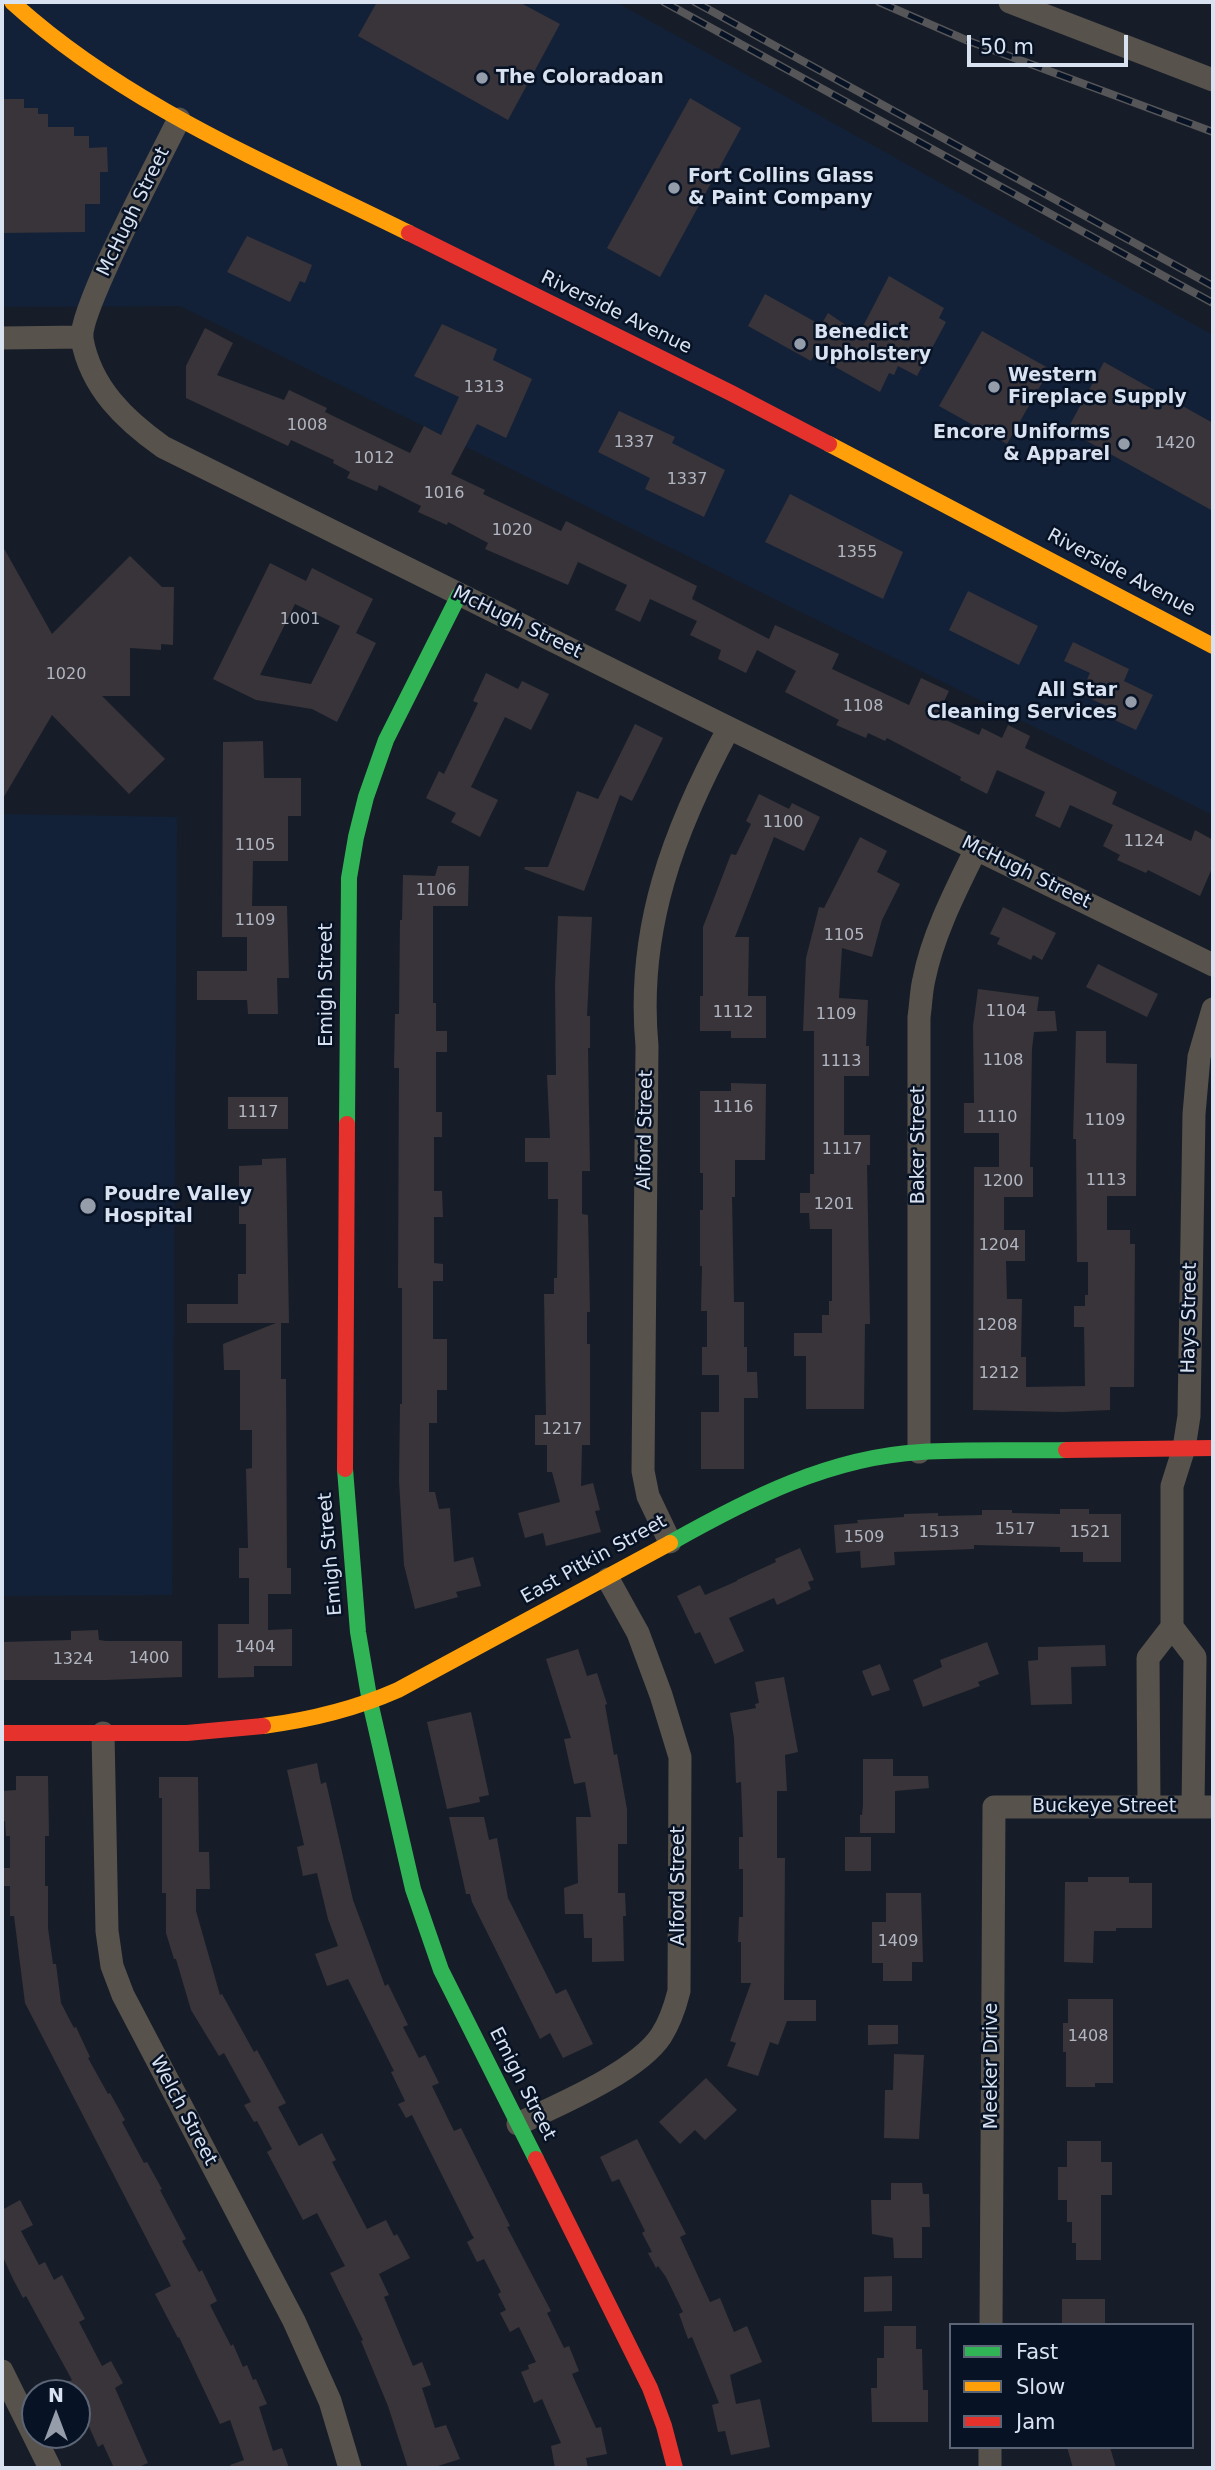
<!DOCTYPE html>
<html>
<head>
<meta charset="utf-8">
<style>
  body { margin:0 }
  #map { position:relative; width:1215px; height:2470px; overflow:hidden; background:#161d28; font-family:"DejaVu Sans",sans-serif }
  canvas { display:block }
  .frame { position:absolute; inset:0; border:4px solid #d9e2f0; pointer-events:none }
  .legend { position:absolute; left:949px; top:2323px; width:245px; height:126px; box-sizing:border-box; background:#071225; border:2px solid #5b6576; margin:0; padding:9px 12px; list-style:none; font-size:21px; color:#d9e2f0 }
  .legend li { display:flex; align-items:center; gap:14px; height:35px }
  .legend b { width:35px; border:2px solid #5b6576 }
  .north { position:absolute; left:21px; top:2379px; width:70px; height:70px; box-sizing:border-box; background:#071225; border:2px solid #5b6576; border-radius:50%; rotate:0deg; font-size:19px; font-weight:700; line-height:28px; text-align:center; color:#d9e2f0 }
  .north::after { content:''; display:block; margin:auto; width:24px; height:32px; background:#959daa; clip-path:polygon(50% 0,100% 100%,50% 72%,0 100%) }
  .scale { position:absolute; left:967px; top:35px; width:161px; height:32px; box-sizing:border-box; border:4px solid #d9e2f0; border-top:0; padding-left:9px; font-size:21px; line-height:24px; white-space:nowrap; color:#d9e2f0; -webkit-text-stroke:5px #071225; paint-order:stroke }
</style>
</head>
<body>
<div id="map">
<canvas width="1215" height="2470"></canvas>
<div class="frame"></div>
<ul class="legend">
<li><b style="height:9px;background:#30b455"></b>Fast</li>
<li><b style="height:9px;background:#ff9f0a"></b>Slow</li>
<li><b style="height:9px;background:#e5322d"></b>Jam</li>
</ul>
<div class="north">N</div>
<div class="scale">50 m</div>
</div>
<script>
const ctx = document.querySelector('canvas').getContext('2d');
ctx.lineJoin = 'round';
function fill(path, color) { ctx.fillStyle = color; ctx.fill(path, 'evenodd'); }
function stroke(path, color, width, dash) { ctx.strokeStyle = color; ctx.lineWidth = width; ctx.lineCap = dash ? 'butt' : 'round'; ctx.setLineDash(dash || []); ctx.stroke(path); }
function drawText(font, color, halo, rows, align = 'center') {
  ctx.font = font + ' "DejaVu Sans",sans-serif'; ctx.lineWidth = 5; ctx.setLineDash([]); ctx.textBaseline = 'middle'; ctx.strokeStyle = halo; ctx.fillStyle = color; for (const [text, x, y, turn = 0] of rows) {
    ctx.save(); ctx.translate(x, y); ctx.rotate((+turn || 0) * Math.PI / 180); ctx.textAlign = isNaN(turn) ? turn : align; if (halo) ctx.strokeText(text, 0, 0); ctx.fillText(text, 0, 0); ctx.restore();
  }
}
fill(new Path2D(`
  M2 2H616L1213 335V815L180 306 2 307Z
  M2 814 177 817 172 1595 2 1596Z`), '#132138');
fill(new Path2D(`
  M377 2H519L560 24 508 120 358 36Z
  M690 98 741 128 660 277 607 248Z
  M2 99H24V108H38V114H48V127H74V136H89V148L107 147 108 172H100V204H85V232L2 233Z
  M247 236 312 265 305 283 300 281 290 302 227 272Z
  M889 276 944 308 939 318 946 322 917 376 898 366 894 375 889 373 880 392 814 355 811 361 748 326 765 294 821 325 828 313 859 334Z
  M442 324 497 349 493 360 532 379 506 438 477 424 451 474 485 490 483 494 561 531 566 521 697 586 692 599 769 639 775 625 839 654 832 669 909 705 921 678 949 691 937 716 979 735 982 728 1002 738 1008 725 1030 736 1025 748 1117 792 1112 804 1191 841 1195 830 1213 840V866L1200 896 1148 870 1146 873 1117 860 1120 855 1103 846 1113 825 1070 805 1060 828 1035 816 1045 792 997 770 987 794 960 780 961 777 887 738 885 741 868 733 866 738 836 725 839 720 785 692 796 671 757 650 746 673 718 659 721 650 690 635 697 621 650 599 640 622 615 610 627 585 578 562 568 585 485 549 488 543 448 522 447 525 418 512 421 506 379 485 377 491 347 478 350 472 333 463 334 460 291 440 288 446 186 398V366L205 328 233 343 217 375 284 400 289 390 327 408 325 412 410 453 424 426 441 435 459 397 414 376Z
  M982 331 1050 369 1007 444 939 406Z
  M1104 362 1213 423V511L1067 430Z
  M619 411 675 437 672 443 725 470 704 517 645 489 650 478 598 452Z
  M790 494 903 552 883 599 765 542Z
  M2 545 52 634 130 556 162 587H174L173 645 161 644V650L130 648V696H102L165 759 129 794 52 715 2 800Z
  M270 563 306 581 312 568 373 599 356 633 376 643 337 722 312 709 256 700 213 679ZM295 604 340 626 311 684 260 675Z
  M968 591 1038 626 1019 665 949 630Z
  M1073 642 1129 669 1124 681 1153 695 1136 730 1104 715 1109 707 1080 694 1090 673 1064 661Z
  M486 673 518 689 522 681 549 694 531 730 505 717 471 787 498 800 480 837 451 822 456 813 426 798 439 771 444 774 478 703 473 701Z
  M635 724 663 738 632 801 620 795 584 891 524 869 525 867H548L577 791 598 799Z
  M263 741 264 778H301V816H288V861H253L252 906H287L289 978H277L278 1014H248L247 1000H197V971H247V937H222L223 742Z
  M759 794 789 809 792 803 820 817 804 851 774 837 735 937H749L748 996H766V1038H731V1031H700V996H703V927L731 854 736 855 751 824 746 821Z
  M860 837 887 851 877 872 900 884 882 920 872 957 842 948 839 998 868 1000 866 1046H869V1076H844V1135H870V1165H867L870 1324H865L864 1409H806V1356H794V1333H822V1315H829V1301H832V1229H810L809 1213H800V1193H810V1174H814V1031H803L806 958 819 907 824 908Z
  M438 866H469L468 906H433V1003H436V1031H447V1052H436V1112H442V1137H434V1191H442L443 1217H434V1263L443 1264V1281H433V1339H447V1390H437V1423H429V1492H435L439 1509 450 1508 454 1562 473 1557 481 1586 456 1592 458 1597 415 1609 404 1565 399 1481 400 1404H402V1288H398L399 1068H394L395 1014H399L400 920H402L403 875 435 876Z
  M1003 907 1056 933 1042 960 1033 955 1031 960 997 944 1000 938 990 934Z
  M558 916 592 917 587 1016H590V1048H588L590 1171H582V1214L588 1215 590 1312H587V1344H590V1445H582L581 1486 593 1483 600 1510 595 1511 601 1532 546 1546 543 1533 525 1538 518 1513 560 1502 552 1472H547V1445H535V1415H546L544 1294H554V1278H557L558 1199H548V1162H525V1138H550L547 1075H556L555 986Z
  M1098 964 1158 994 1147 1017 1086 987Z
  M978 989 1039 997 1037 1011H1055L1057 1031 1034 1032 1032 1049 1030 1167H1033V1197H1004V1230H1025V1261H1006L1007 1299H1022L1021 1357H1026V1387L1085 1386 1084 1327H1074V1306H1085V1295H1088V1262H1077L1076 1139H1073L1076 1031H1106V1063L1137 1064 1136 1196H1107V1230H1130V1244H1135L1134 1387H1110V1410L1063 1412 973 1410 974 1167H999V1133H964V1103H974L973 1026Z
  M731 1083 766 1084 765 1160H735V1197H732L734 1302H744V1347H747V1372H757L758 1398H744V1469H701V1412H719V1375H702V1347H707V1311H701L702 1266H700V1210H703V1173H700V1091H731Z
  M228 1097H288V1129H228Z
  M286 1158 289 1323H281V1379H286L287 1568H291V1594H268V1630L292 1629V1666H254V1677L218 1678V1624H249V1578H239V1548H248L246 1469 252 1468V1430H240V1370H224L223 1344 276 1323H187V1304H238V1274H246V1224H239V1166L262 1165V1159Z
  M1060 1509H1089V1514H1121V1562H1083V1552H1060V1547L974 1545V1549L894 1552 895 1565 861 1568 860 1551 836 1553 834 1525 858 1523 857 1520 904 1517V1514L938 1513V1516L982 1515V1510H1012V1513L1060 1514Z
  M800 1548 814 1580 808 1582 811 1589 777 1605 774 1598 729 1618 744 1651 715 1664 700 1632 695 1634 677 1596 700 1585 705 1595 737 1581V1580L776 1562 775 1559Z
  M98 1630 99 1640 106 1641H182V1677L106 1680H2V1642L71 1640V1631Z
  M987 1642 999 1674 978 1682 980 1686 923 1707 913 1680 942 1667 940 1660Z
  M1105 1645 1106 1666 1071 1667 1072 1704 1031 1705 1028 1661 1038 1660V1647Z
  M578 1649 587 1676 597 1673 607 1704 605 1705 614 1755 617 1754 627 1809V1844H618V1893H625L626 1916H623L624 1961 592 1962V1938H584L583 1914H565L564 1888 578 1883 576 1817H591L585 1782 574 1784 564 1739 571 1738 546 1659Z
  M880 1664 890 1690 872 1696 862 1671Z
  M784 1677 798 1752 785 1755 787 1791H777V1858H785L784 2000H816V2021H787L778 2045 770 2042 758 2076 727 2066 736 2043 730 2041 751 1983H741V1942H738L739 1917H743V1869H739V1837H743L741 1782 736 1783 734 1738 730 1713 756 1708 755 1704 759 1703 755 1682Z
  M471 1712 489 1795 479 1797 480 1802 447 1809 427 1722Z
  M863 1759H893V1776H928L929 1788 895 1791V1833H860V1815H862L863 1804Z
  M317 1763 321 1784 326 1782 353 1900 385 1986 388 1984 408 2025 403 2027 419 2058 425 2055 439 2083 432 2086 454 2131 461 2128 510 2226 507 2227 551 2311 547 2313 564 2348 569 2346 579 2371 572 2374 596 2428 601 2427 607 2454 586 2458 588 2468H555L551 2446 561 2443 542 2399 534 2403 521 2372 529 2369 528 2365 536 2362 519 2327 510 2332 500 2313 506 2310 498 2294 501 2292 484 2259 477 2262 467 2242 474 2238 472 2235 412 2115 406 2118 398 2104 405 2101 391 2072 394 2071 348 1979 327 1986 315 1954 338 1946 328 1919 317 1873 303 1876 297 1847 304 1845 287 1770Z
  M16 1776H48L49 1836H45V1886H48V1928L53 1964H56L61 2003 74 2028 76 2027 90 2057 88 2058 108 2094 110 2093 125 2120 122 2122 144 2163 147 2162 162 2189 160 2190 186 2239 182 2241 199 2272 202 2270 217 2301 210 2305 231 2346 233 2344 243 2367 247 2365 253 2380 256 2379 267 2404 259 2407 273 2451 282 2448 289 2468H231L230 2465 244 2460 230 2420 220 2424 179 2337 178 2338 155 2294 171 2286 25 2003 14 1916H10V1886H2V1868H10V1836H6L5 1821H2V1791L16 1790Z
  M159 1777H198L199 1852H209L210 1889H196V1911L220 1995 222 1994 254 2052 257 2050 286 2103 278 2107 299 2146 322 2133 336 2160 332 2162 367 2229 386 2220 394 2236 397 2234 410 2258 379 2274 389 2295 384 2297 413 2366 422 2362 431 2385 422 2388 435 2428 446 2425 460 2459 432 2468H408L388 2406 361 2341 363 2340 330 2273 345 2266 317 2213 303 2220 267 2152 272 2149 257 2121 254 2122 244 2105 251 2102 224 2053 219 2056 191 2010 176 1959H174L166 1933V1893H162V1798H159Z
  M449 1817H484L489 1840 497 1838 508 1898 556 1994 566 1989 593 2044 563 2058 550 2033 540 2039 472 1902 470 1894H466Z
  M845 1837H871V1871H845Z
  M1088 1877H1129V1883H1152V1928H1116V1931H1094L1093 1963 1064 1962 1065 1882H1088Z
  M886 1893H921L923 1962H912V1981H883V1963H872V1922H886Z
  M1068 1999H1113V2083H1095V2087H1066V2052H1063V2023H1068Z
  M868 2025H898V2044L868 2045Z
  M894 2054 924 2055 919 2139 884 2138 885 2090H893Z
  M706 2078 737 2110 705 2140 695 2130 680 2144 659 2122Z
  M637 2139 686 2234 680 2237 710 2302 720 2298 734 2332 747 2326 762 2362 730 2375 736 2404 760 2399 770 2447 731 2455 725 2431 718 2432 712 2405 719 2403 692 2337 688 2339 679 2314 683 2312 666 2277 658 2266 656 2268 648 2253 652 2252 642 2233 645 2231 619 2179 612 2182 600 2157Z
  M1067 2141H1101V2162H1112V2195H1101V2260H1076V2243H1072V2222H1067V2200H1058V2167H1067Z
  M891 2183H922L923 2194H929L930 2227H922V2258H894L893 2238 872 2234 871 2200H891Z
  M20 2200 33 2225 21 2231 39 2265 45 2262 54 2280 62 2275 85 2319 79 2322 102 2366 111 2361 123 2383 115 2388 148 2463 137 2468H114L103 2444 98 2447 77 2399V2393H74L68 2382 72 2380 26 2296 23 2298 13 2279 2 2255V2210Z
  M892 2276V2311L864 2312V2277Z
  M1062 2299H1105V2325H1062Z
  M884 2326H916V2349H922L923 2390H928V2422H872L871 2388H877V2358H884Z
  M1067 2447H1110L1116 2468H1073Z`), '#383439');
stroke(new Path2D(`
  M1010 2 1213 80
  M179 119C162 154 78 311 82 339 91 388 125 420 163 447L729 728 1213 965
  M2 338 82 337
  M919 1452V1017C921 1004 921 991 924 979 933 934 956 890 976 849
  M670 1542 648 1496 643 1471 647 1046C636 929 674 829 729 728
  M103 1733 107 1931 112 1966 123 1995 294 2321 330 2401 350 2468
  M1149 1807 1148 1658 1172 1627
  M1193 1807 1195 1657 1172 1627V1486L1184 1448 1189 1416 1194 1114 1199 1057 1213 1009
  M518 2124C558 2105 637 2072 661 2036 670 2022 675 2007 679 1991L680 1757 661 1695 638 1633 608 1579
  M991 2325 994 1807H1213
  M2 2371 50 2468
  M990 2468V2447`), '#57524c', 23);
stroke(new Path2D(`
  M347 1124 349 878 356 837 366 797 386 740 459 595
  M345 1469 358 1632 370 1702 413 1889 441 1970 536 2159
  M670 1543C748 1499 830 1457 921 1452 969 1449 1018 1451 1066 1450`), '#30b455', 16);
stroke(new Path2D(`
  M12 2C126 106 272 165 409 233
  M829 444 1213 646
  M263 1726C309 1720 355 1709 398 1690L670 1543`), '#ff9f0a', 16);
stroke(new Path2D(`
  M409 233 731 393 829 444
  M1066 1450 1213 1448
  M345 1469 347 1124
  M2 1733H187L263 1726
  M536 2159 650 2388 664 2426 675 2468`), '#e5322d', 16);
const rail = new Path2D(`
  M664 2 1213 303
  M695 2 1213 286
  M879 2 966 40 1213 132`);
stroke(rail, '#565658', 8);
stroke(rail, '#071225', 5, [16]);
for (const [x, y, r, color] of [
  [482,78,7,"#959daa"],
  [674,188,7,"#959daa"],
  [800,344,7,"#959daa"],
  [994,387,7,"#959daa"],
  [1124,444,7,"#959daa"],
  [1131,702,7,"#959daa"],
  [88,1206,9,"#959daa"]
]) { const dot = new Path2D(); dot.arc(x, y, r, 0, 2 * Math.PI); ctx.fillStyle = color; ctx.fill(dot); stroke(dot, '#071225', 2.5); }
drawText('16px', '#b1b6c2', null, [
  ["1313",484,388],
  ["1008",307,426],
  ["1337",634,443],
  ["1420",1175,444],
  ["1012",374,459],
  ["1337",687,480],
  ["1016",444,494],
  ["1020",512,531],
  ["1355",857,553],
  ["1001",300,620],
  ["1020",66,675],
  ["1108",863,707],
  ["1100",783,823],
  ["1124",1144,842],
  ["1105",255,846],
  ["1106",436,891],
  ["1109",255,921],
  ["1105",844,936],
  ["1104",1006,1012],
  ["1112",733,1013],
  ["1109",836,1015],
  ["1108",1003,1061],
  ["1113",841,1062],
  ["1116",733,1108],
  ["1117",258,1113],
  ["1110",997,1118],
  ["1109",1105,1121],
  ["1117",842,1150],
  ["1113",1106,1181],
  ["1200",1003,1182],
  ["1201",834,1205],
  ["1204",999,1246],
  ["1208",997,1326],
  ["1212",999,1374],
  ["1217",562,1430],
  ["1517",1015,1530],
  ["1513",939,1533],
  ["1521",1090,1533],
  ["1509",864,1538],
  ["1404",255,1648],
  ["1400",149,1659],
  ["1324",73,1660],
  ["1409",898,1942],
  ["1408",1088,2037]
]);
drawText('bold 19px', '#d9e2f0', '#071225', [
  ["The Coloradoan",496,78],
  ["Fort Collins Glass",688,177],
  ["& Paint Company",688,199],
  ["Benedict",814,333],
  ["Upholstery",814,355],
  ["Western",1008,376],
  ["Fireplace Supply",1008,398],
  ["Encore Uniforms",1110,433,"right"],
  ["& Apparel",1110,455,"right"],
  ["All Star",1117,691,"right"],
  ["Cleaning Services",1117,713,"right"],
  ["Poudre Valley",104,1195],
  ["Hospital",104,1217]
], 'left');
drawText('19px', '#d9e2f0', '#071225', [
  ["McHugh Street",134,212,-64],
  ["Riverside Avenue",616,313,26],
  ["Riverside Avenue",1121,573,28],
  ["McHugh Street",517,623,26],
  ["McHugh Street",1026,873,26],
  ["Emigh Street",327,985,-90],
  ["Alford Street",646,1130,-89],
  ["Baker Street",919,1145,-90],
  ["Hays Street",1190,1318,-89],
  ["Emigh Street",331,1554,-95],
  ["East Pitkin Street",594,1560,-29],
  ["Buckeye Street",1104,1807],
  ["Alford Street",679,1886,-90],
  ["Meeker Drive",992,2066,-90],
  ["Emigh Street",522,2084,63],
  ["Welch Street",183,2111,62]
]);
</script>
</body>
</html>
